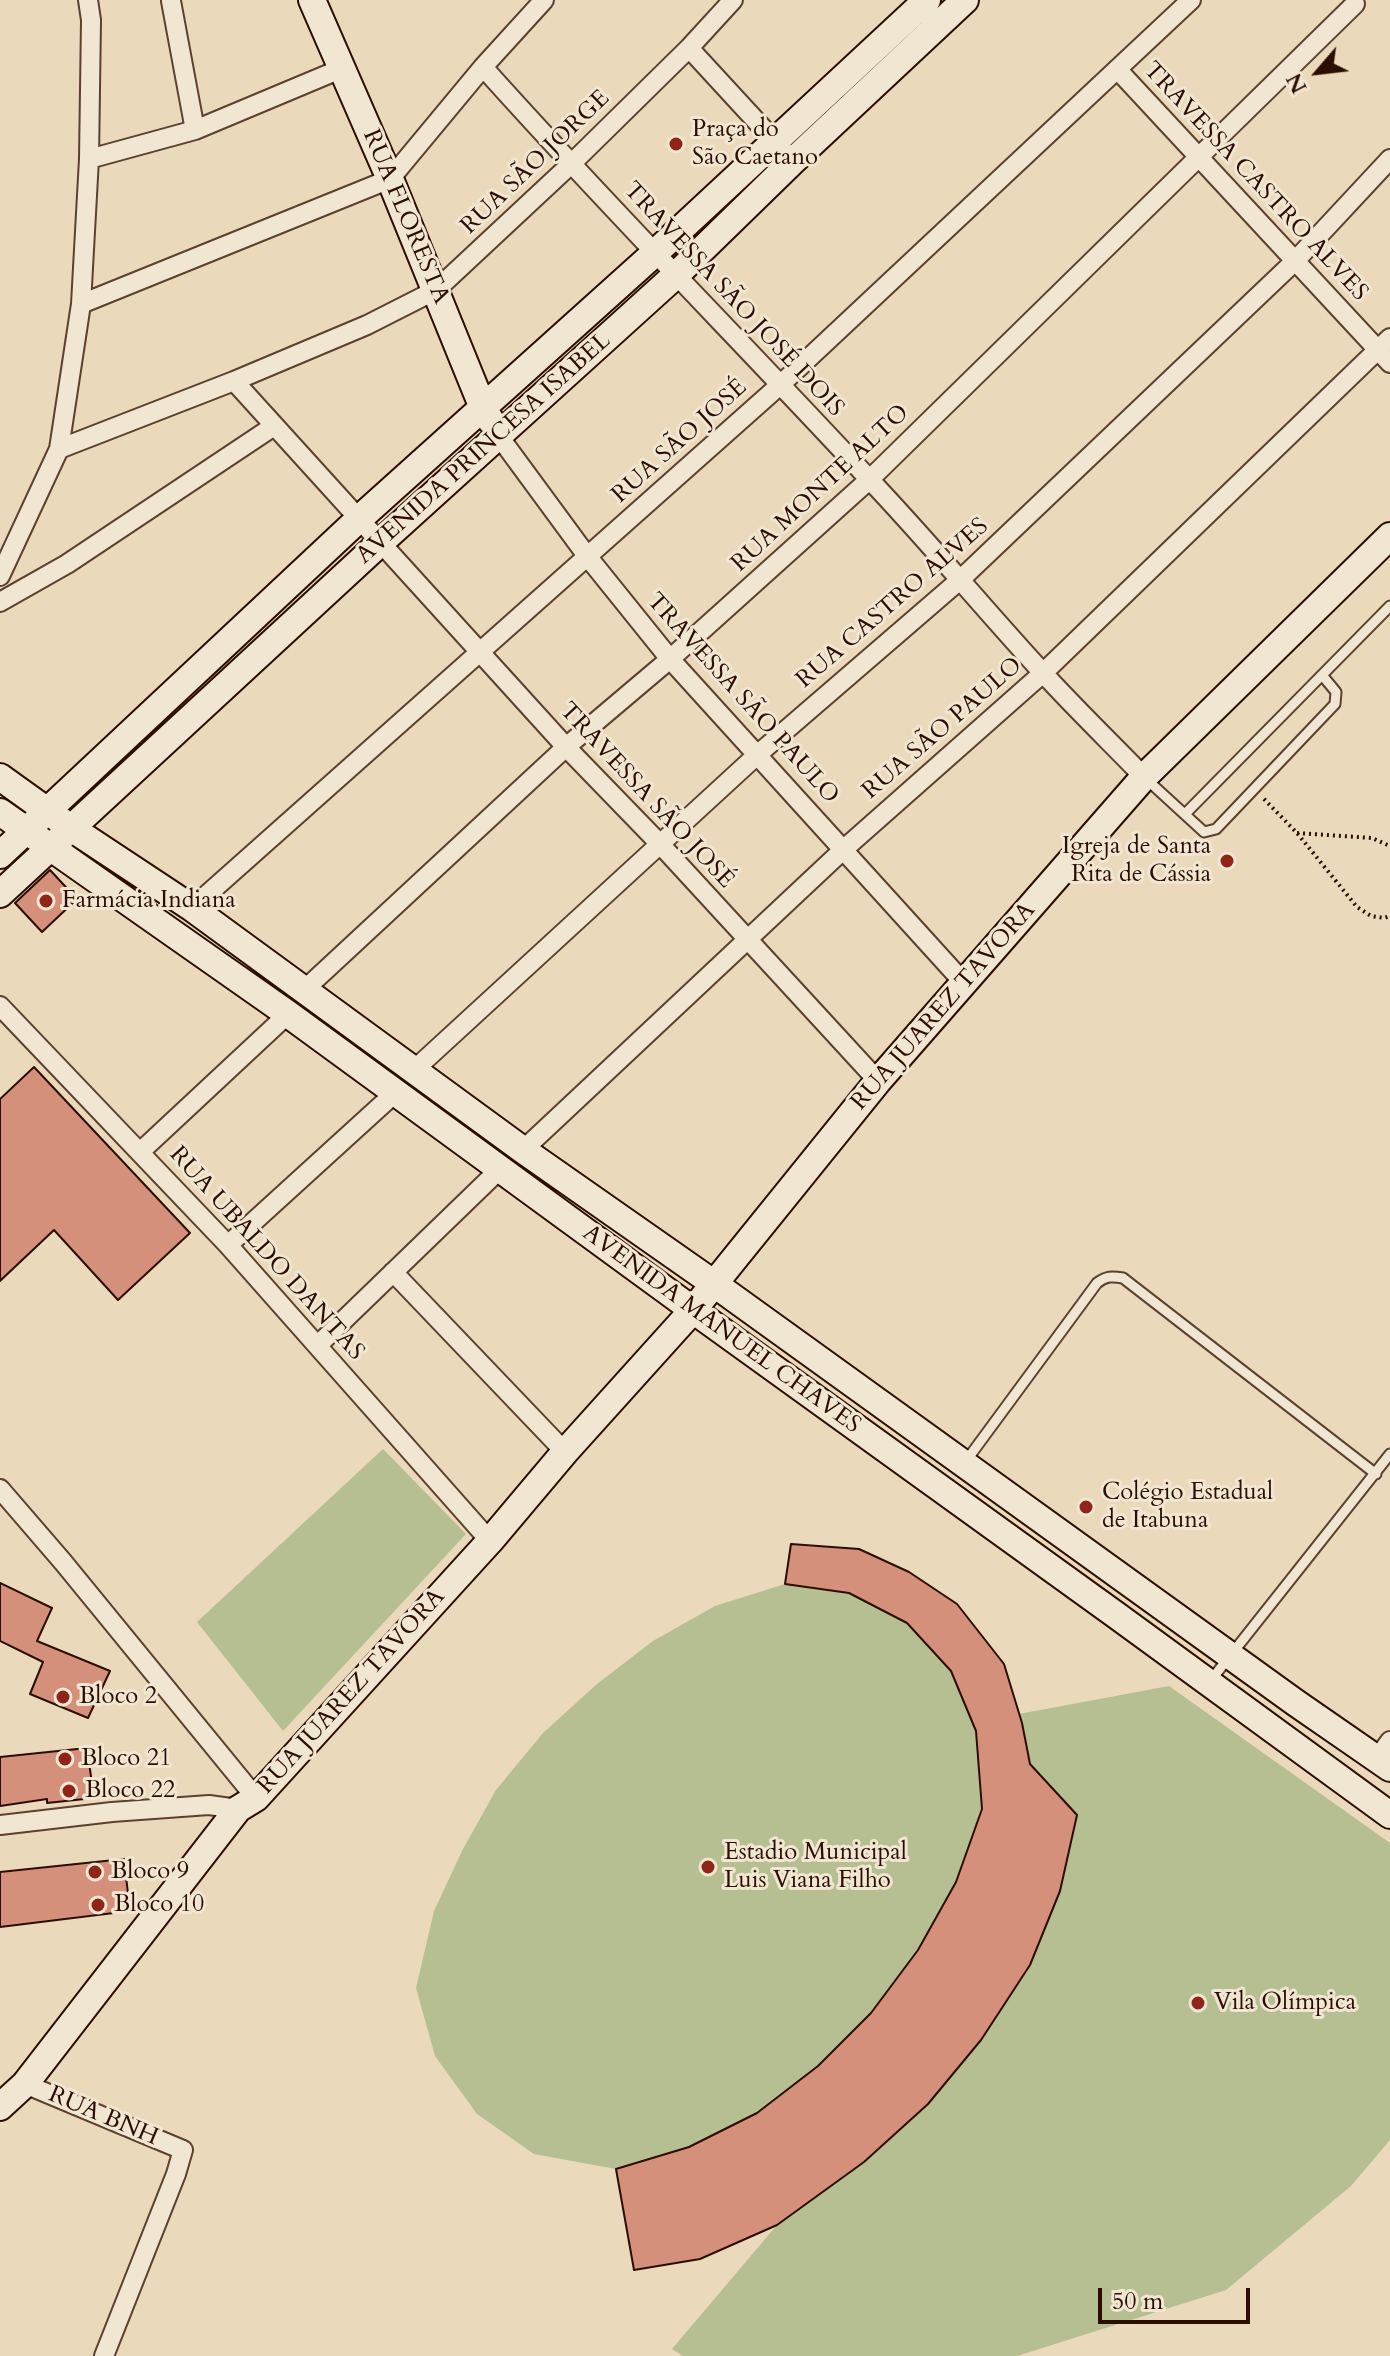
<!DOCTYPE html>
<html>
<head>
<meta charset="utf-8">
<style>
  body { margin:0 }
  #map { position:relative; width:1390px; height:2356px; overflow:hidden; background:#ead9ba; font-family:Cardo,serif }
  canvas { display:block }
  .north { position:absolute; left:1278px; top:32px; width:80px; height:80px; -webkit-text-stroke:6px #f1e6d2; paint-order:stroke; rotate:242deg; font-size:22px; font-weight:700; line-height:32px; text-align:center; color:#2b0e00 }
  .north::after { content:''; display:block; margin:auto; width:28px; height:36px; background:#2b0e00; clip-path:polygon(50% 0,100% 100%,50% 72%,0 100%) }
  .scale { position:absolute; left:1098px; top:2288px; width:152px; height:36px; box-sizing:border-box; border:4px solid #2b0e00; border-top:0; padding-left:10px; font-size:24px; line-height:28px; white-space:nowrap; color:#2b0e00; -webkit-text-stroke:6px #f1e6d2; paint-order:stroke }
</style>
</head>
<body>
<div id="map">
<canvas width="1390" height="2356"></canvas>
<div class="north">N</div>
<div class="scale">50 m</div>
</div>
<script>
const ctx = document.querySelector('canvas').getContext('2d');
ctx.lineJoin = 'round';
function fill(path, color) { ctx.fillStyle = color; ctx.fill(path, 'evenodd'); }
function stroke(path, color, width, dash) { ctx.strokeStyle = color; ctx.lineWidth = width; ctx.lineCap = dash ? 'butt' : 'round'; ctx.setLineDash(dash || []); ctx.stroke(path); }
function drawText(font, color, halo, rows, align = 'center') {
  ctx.font = font + ' Cardo,serif'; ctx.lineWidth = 6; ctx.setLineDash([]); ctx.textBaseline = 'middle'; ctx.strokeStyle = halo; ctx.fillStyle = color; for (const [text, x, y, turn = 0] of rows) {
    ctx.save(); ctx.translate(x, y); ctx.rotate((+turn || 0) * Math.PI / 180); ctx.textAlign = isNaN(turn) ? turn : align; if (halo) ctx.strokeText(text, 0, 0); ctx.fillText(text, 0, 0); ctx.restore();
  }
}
fill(new Path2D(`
  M383 1449 466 1534 283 1731 197 1622Z
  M785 1584 849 1593 907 1623 951 1671 976 1731 982 1809 956 1882 918 1950 871 2013 818 2066 757 2113 689 2147 616 2169 534 2154 477 2114 435 2056 416 1988 434 1911 462 1851 496 1790 543 1733 597 1684 653 1641 715 1606Z
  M1169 1686 1390 1843V2140L1351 2186 1226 2290 1017 2356H683L672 2349 777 2225 864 2163 928 2104 981 2040 1030 1965V1764L1019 1714Z`), '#b5bf91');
const building = new Path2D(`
  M50 870 77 899 42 932 15 903Z
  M34 1067 190 1233 118 1300 54 1230 0 1281V1099Z
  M791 1544 859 1549 909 1572 957 1604 1004 1664 1022 1723 1030 1764 1077 1815 1060 1891 1030 1965 981 2040 928 2104 864 2162 777 2225 700 2259 634 2270 616 2169 689 2147 757 2113 818 2066 871 2013 918 1950 956 1882 982 1809 976 1731 951 1671 907 1623 849 1593 785 1584Z
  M0 1583 52 1608 37 1641 110 1671 88 1718 30 1694 43 1662 0 1641Z
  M87 1748 94 1798 47 1803V1799L0 1806V1757Z
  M124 1859 130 1911 0 1927V1872Z`);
fill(building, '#d5907c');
stroke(building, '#2b0e00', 2);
const lane = new Path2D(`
  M1144 777 1204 832 1216 829 1335 704 1336 692 1322 675
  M1185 814 1390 606
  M966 1461 1097 1283C1106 1276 1112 1276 1123 1278L1376 1474
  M1211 1680 1390 1454`);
const street = new Path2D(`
  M171 1 195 130
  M689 48 793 161
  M483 67C608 207 741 341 869 479 929 542 984 609 1043 673 1076 709 1111 743 1144 777
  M1117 69 1390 363
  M89 159 195 130 343 68
  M81 304 390 179 483 67 544 0
  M234 381 367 325 436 290 570 165 689 48 733 0
  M498 435 587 556 670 659 964 983
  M59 449 234 381 566 747 660 844 878 1081
  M0 576 59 449 81 304 89 159 91 20 88 0
  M0 602 67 564 274 426
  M192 908 780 385 1191 0
  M303 991 566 747 670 659 870 479 1355 4
  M0 1006 228 1245 490 1541
  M414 1070 757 755 961 579 1295 261 1390 159
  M523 1150 844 849 1043 673 1390 338
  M140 1152 288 1014
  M228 1245 396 1092
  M393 1272 565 1452
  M318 1345 500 1169
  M0 1489 63 1562 256 1798
  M1377 1759 1390 1741
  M0 1825 112 1812 209 1805 238 1809
  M25 2084 183 2150 176 2174 104 2356`);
const secondary = new Path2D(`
  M312 0 390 179 483 408 491 421
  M0 777 71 828 192 908 523 1150 713 1283 1296 1703 1390 1768
  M0 812 288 1014 693 1310 1116 1615 1390 1815
  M0 855 360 518 656 252 927 0
  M0 894 381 542 677 274 793 161 965 0
  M0 2107 25 2084 238 1809 256 1798 490 1541 565 1452 693 1310 878 1081 1144 777 1390 536`);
stroke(lane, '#5b412e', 13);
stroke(street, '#5b412e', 22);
stroke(secondary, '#2b0e00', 30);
stroke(new Path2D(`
  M1264 799 1297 833 1357 907 1371 916 1384 918 1390 916
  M1297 833 1372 838 1390 846`), '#2b0e00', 4, [2, 4]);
stroke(lane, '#f1e6d2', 9);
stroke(street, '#f1e6d2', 18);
stroke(secondary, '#f1e6d2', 26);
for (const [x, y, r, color] of [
  [676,144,8,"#8f2418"],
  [1227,861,8,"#8f2418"],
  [46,901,8,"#8f2418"],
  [1086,1507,8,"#8f2418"],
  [63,1697,8,"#8f2418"],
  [65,1759,8,"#8f2418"],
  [69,1791,8,"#8f2418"],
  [708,1867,8,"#8f2418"],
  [95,1872,8,"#8f2418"],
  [98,1905,8,"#8f2418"],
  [1198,2003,8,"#8f2418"]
]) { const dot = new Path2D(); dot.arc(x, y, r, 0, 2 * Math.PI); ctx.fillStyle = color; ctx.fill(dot); stroke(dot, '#f1e6d2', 3); }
drawText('24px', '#2b0e00', '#f1e6d2', [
  ["Praça do",692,130],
  ["São Caetano",692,158],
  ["Igreja de Santa",1211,847,"right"],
  ["Rita de Cássia",1211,875,"right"],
  ["Farmácia Indiana",62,901],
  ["Colégio Estadual",1102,1493],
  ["de Itabuna",1102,1521],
  ["Bloco 2",79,1697],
  ["Bloco 21",81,1759],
  ["Bloco 22",85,1791],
  ["Estadio Municipal",724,1853],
  ["Luis Viana Filho",724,1881],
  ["Bloco 9",111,1872],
  ["Bloco 10",114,1905],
  ["Vila Olímpica",1214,2003]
], 'left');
drawText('24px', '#2b0e00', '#f1e6d2', [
  ["RUA SÃO JORGE",536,163,-44],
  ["TRAVESSA CASTRO ALVES",1255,182,47],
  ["RUA FLORESTA",405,217,67],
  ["TRAVESSA SÃO JOSÉ DOIS",733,300,47],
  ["RUA SÃO JOSÉ",680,442,-42],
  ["AVENIDA PRINCESA ISABEL",484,449,-42],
  ["RUA MONTE ALTO",821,489,-43],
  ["RUA CASTRO ALVES",893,604,-41],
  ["TRAVESSA SÃO PAULO",742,699,48],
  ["RUA SÃO PAULO",943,729,-41],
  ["TRAVESSA SÃO JOSÉ",646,796,47],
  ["RUA JUAREZ TAVORA",944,1007,-49],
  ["RUA UBALDO DANTAS",266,1254,48],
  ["AVENIDA MANUEL CHAVES",721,1330,36],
  ["RUA JUAREZ TAVORA",352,1692,-48],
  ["RUA BNH",103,2117,23]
]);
</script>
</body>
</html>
